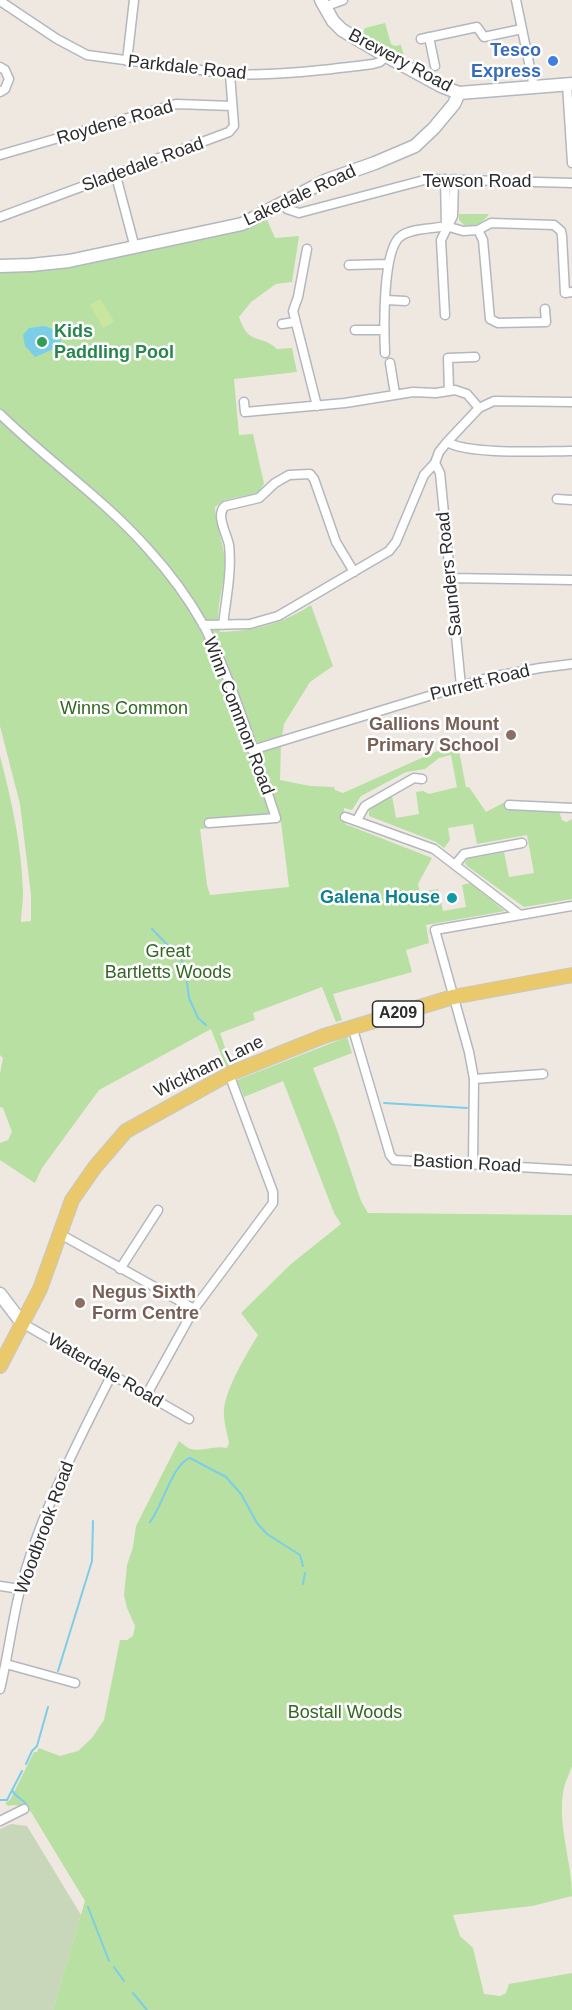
<!DOCTYPE html>
<html>
<head>
<meta charset="utf-8">
<style>
  body { margin:0 }
  canvas { display:block; background:#eee8e1 }
</style>
</head>
<body>
<canvas width="572" height="2010"></canvas>
<script>
const ctx = document.querySelector('canvas').getContext('2d');
ctx.lineJoin = 'round';
function fill(path, color) { ctx.fillStyle = color; ctx.fill(path, 'evenodd'); }
function stroke(path, color, width, dash) { ctx.strokeStyle = color; ctx.lineWidth = width; ctx.lineCap = dash ? 'butt' : 'round'; ctx.setLineDash(dash || []); ctx.stroke(path); }
function drawText(font, color, halo, rows, align = 'center') {
  ctx.font = font + ' Arial,sans-serif'; ctx.lineWidth = 5; ctx.setLineDash([]); ctx.textBaseline = 'middle'; ctx.strokeStyle = halo; ctx.fillStyle = color; for (const [text, x, y, turn = 0] of rows) {
    ctx.save(); ctx.translate(x, y); ctx.rotate((+turn || 0) * Math.PI / 180); ctx.textAlign = isNaN(turn) ? turn : align; if (halo) ctx.strokeText(text, 0, 0); ctx.fillText(text, 0, 0); ctx.restore();
  }
}
fill(new Path2D(`
  M385 23 391 44 395 46 401 45 405 60 362 34 365 28Z
  M459 214H489C482 224 476 226 464 225L459 220Z
  M265 215 275 238 299 236 292 282 276 284 251 302 239 317C249 347 260 333 277 349L292 348 297 372 234 379 239 435 253 434 264 484 258 493 225 500 215 507C216 526 224 543 225 563 225 587 214 607 220 632 254 631 282 624 311 605L333 666 310 682 284 724 281 743 280 780 310 786 334 787 335 790 343 793 435 752 458 746 466 787H469L486 812 505 802 508 809 559 811 562 820 566 822 572 819V899L524 907 467 866 465 863 467 859 504 852 509 877 534 873 527 835 477 844 473 824 448 828 450 840 444 848 436 842 369 816V809L392 796 396 818 419 814 416 792 423 791 429 794 457 787 451 755 439 758 425 769 406 772 361 796 352 810 344 808 345 824 432 858 418 884 420 892 438 889 443 911 466 907 462 885 470 883 505 911 426 925 429 943 406 950 412 972 333 994 342 1020 336 1022 322 987 253 1013 255 1020 220 1033 231 1065 226 1067 211 1029 99 1090 42 1168 35 1183 0 1160V1143L8 1140 12 1132 3 1108 0 1107V1074L3 1058 0 1055V756C12 802 22 847 23 894 23 904 21 913 21 922L31 921V895L20 804 0 726V271L47 270 243 229ZM281 822 289 887 210 895 207 885 200 829Z
  M347 1037 352 1053 313 1068 337 1130 361 1201 368 1213 572 1215V1766C569 1775 564 1784 563 1793 558 1828 572 1862 572 1896L532 1906 453 1915 460 1936 473 1948 484 1994 500 1996 506 1993 509 1984 572 1973V2010H53L85 1901 31 1812C23 1807 17 1803 8 1806L5 1803 10 1800 34 1752H37L39 1748 60 1756 78 1751 92 1738 104 1720 120 1640H127L133 1636 135 1626 127 1608 124 1595 127 1565 133 1547 136 1526 179 1441C182 1443 187 1448 191 1449 201 1452 214 1445 227 1448L229 1443C227 1432 223 1420 224 1409 227 1386 246 1355 258 1335L241 1313 291 1264 341 1224 334 1213 283 1081 244 1097 237 1080Z`), '#b8e0a2');
fill(new Path2D(`
  M11 1824 27 1826 81 1915 53 2010H0V1829Z`), '#c8d6b9');
fill(new Path2D(`
  M100 299 114 321 103 328 90 305Z`), '#c9e69e');
fill(new Path2D(`
  M44 326C53 328 61 334 61 343L56 348 35 357 25 346 23 335 29 328Z`), '#7ccde8');
stroke(new Path2D(`
  M152 929 181 959 185 967 189 998 198 1018 206 1025
  M384 1103 467 1108
  M150 1522C162 1507 173 1463 190 1458L226 1477 241 1494 257 1523 267 1534 300 1555 303 1566
  M303 1584 305 1573
  M58 1671 92 1561 93 1521
  M26 1764 32 1751 37 1746 48 1707
  M12 1790C15 1797 22 1798 26 1804
  M0 1800H7L22 1771
  M88 1907 109 1961
  M114 1967 124 1981
  M133 1993 147 2010`), '#7ccde8', 2);
const street = new Path2D(`
  M516 0 534 87
  M0 1 57 39 87 55 230 74C278 76 325 70 373 64L380 62 386 56
  M324 7 343 0
  M429 37 435 66
  M421 39 477 27 484 37 522 29
  M127 61 134 0
  M0 67 5 70 9 79 5 89 0 92
  M567 84 572 163
  M0 155 176 104 232 106
  M116 176 135 248
  M445 179 446 225
  M284 202 287 209 299 213 428 179 572 183
  M0 217 229 132 234 126 230 74
  M446 226 463 231 478 230 491 223 554 225 561 231 562 236 565 293 572 292
  M478 230 483 240 490 319 498 323 546 322 545 309
  M307 249 298 297 293 311 317 406
  M349 265 388 264
  M386 300 405 301
  M445 315 441 240 453 216 454 179
  M282 324 295 322
  M355 330H384
  M385 353C384 330 382 249 401 236 412 228 433 229 446 226
  M390 363 395 394
  M449 390 448 358 475 357
  M244 402 245 412 345 403 413 392 436 393 455 390 467 394 479 408
  M0 414C48 461 104 499 148 549 169 572 189 599 204 626 235 687 254 754 276 818L209 823
  M447 442C469 455 544 451 572 451
  M435 463 440 473 461 686
  M557 499 572 500
  M450 578 572 580
  M203 625 250 624 278 616 389 551 396 542 424 475 435 463 439 452 447 442 479 408 494 401 572 402
  M223 625C226 599 232 571 229 545 227 534 215 515 225 506L259 498 275 483 289 475 310 474 314 479 336 542 354 572
  M252 750 491 677 540 668 572 664
  M509 805 572 808
  M345 817 434 849 520 915
  M357 820 365 806 414 778 422 779
  M455 865 464 854 522 843
  M352 1026 390 1155 394 1160 572 1170
  M474 1079 543 1074
  M473 1163 474 1079 469 1052 435 930 572 906
  M60 1234 194 1309
  M120 1269 158 1210
  M22 1323 189 1419
  M147 1394 194 1309 273 1203V1192L229 1074
  M0 1586 20 1589
  M6 1664 75 1683
  M0 1689C8 1656 12 1622 20 1590 40 1514 77 1443 112 1374
  M0 1821 24 1809`);
const secondary = new Path2D(`
  M321 0 333 21 342 30 386 56 441 86 459 93
  M0 266 31 265 69 261 242 224 327 180 375 163 415 146 434 128 454 104 459 93 572 84
  M0 1294 22 1323`);
const primary = new Path2D(`
  M0 1366 40 1289 72 1200 95 1167 126 1131 229 1074 324 1036 453 997 572 975`);
stroke(street, '#b4b7bf', 11);
stroke(secondary, '#b4b7bf', 15);
stroke(primary, '#c8c8c8', 16);
stroke(street, '#fff', 8);
stroke(secondary, '#fff', 12);
stroke(primary, '#e9c96b', 14);
for (const [x, y, r, color] of [
  [553,61,6,"#3f7fe0"],
  [42,342,6,"#2e9e5b"],
  [511,735,6,"#8d6e63"],
  [452,898,6,"#0f9aa8"],
  [80,1303,6,"#8d6e63"]
]) { const dot = new Path2D(); dot.arc(x, y, r, 0, 2 * Math.PI); ctx.fillStyle = color; ctx.fill(dot); stroke(dot, '#fff', 2); }
for (const [x, y, w] of [
  [398,1014,51]
]) { const box = new Path2D(); box.roundRect(x - w / 2, y - 13, w, 26, 4.5); ctx.fillStyle = '#fff'; ctx.fill(box); stroke(box, '#2d2d2d', 1.5); }
drawText('bold 16px', '#2d2d2d', null, [
  ["A209",398,1014]
]);
drawText('bold 18px', '#366cbe', '#fff', [
  ["Tesco",541,51],
  ["Express",541,72]
], 'right');
drawText('18px', '#2d2d2d', '#fff', [
  ["Brewery Road",400,61,28],
  ["Parkdale Road",187,68,6],
  ["Roydene Road",115,123,-16],
  ["Sladedale Road",143,165,-20],
  ["Tewson Road",477,182],
  ["Lakedale Road",300,196,-25],
  ["Saunders Road",450,574,-96],
  ["Purrett Road",480,683,-14],
  ["Winn Common Road",238,716,69],
  ["Wickham Lane",209,1067,-26],
  ["Bastion Road",467,1164,3],
  ["Waterdale Road",105,1371,30],
  ["Woodbrook Road",45,1528,-70]
]);
drawText('bold 18px', '#27864d', '#fff', [
  ["Kids",54,332],
  ["Paddling Pool",54,353]
], 'left');
drawText('18px', '#306820', '#fff', [
  ["Winns Common",124,709],
  ["Great",168,952],
  ["Bartletts Woods",168,973],
  ["Bostall Woods",345,1713]
]);
drawText('bold 18px', '#785e54', '#fff', [
  ["Gallions Mount",499,725],
  ["Primary School",499,746],
  ["Negus Sixth",92,1293,"left"],
  ["Form Centre",92,1314,"left"]
], 'right');
drawText('bold 18px', '#0d838f', '#fff', [
  ["Galena House",440,898]
], 'right');
</script>
</body>
</html>
